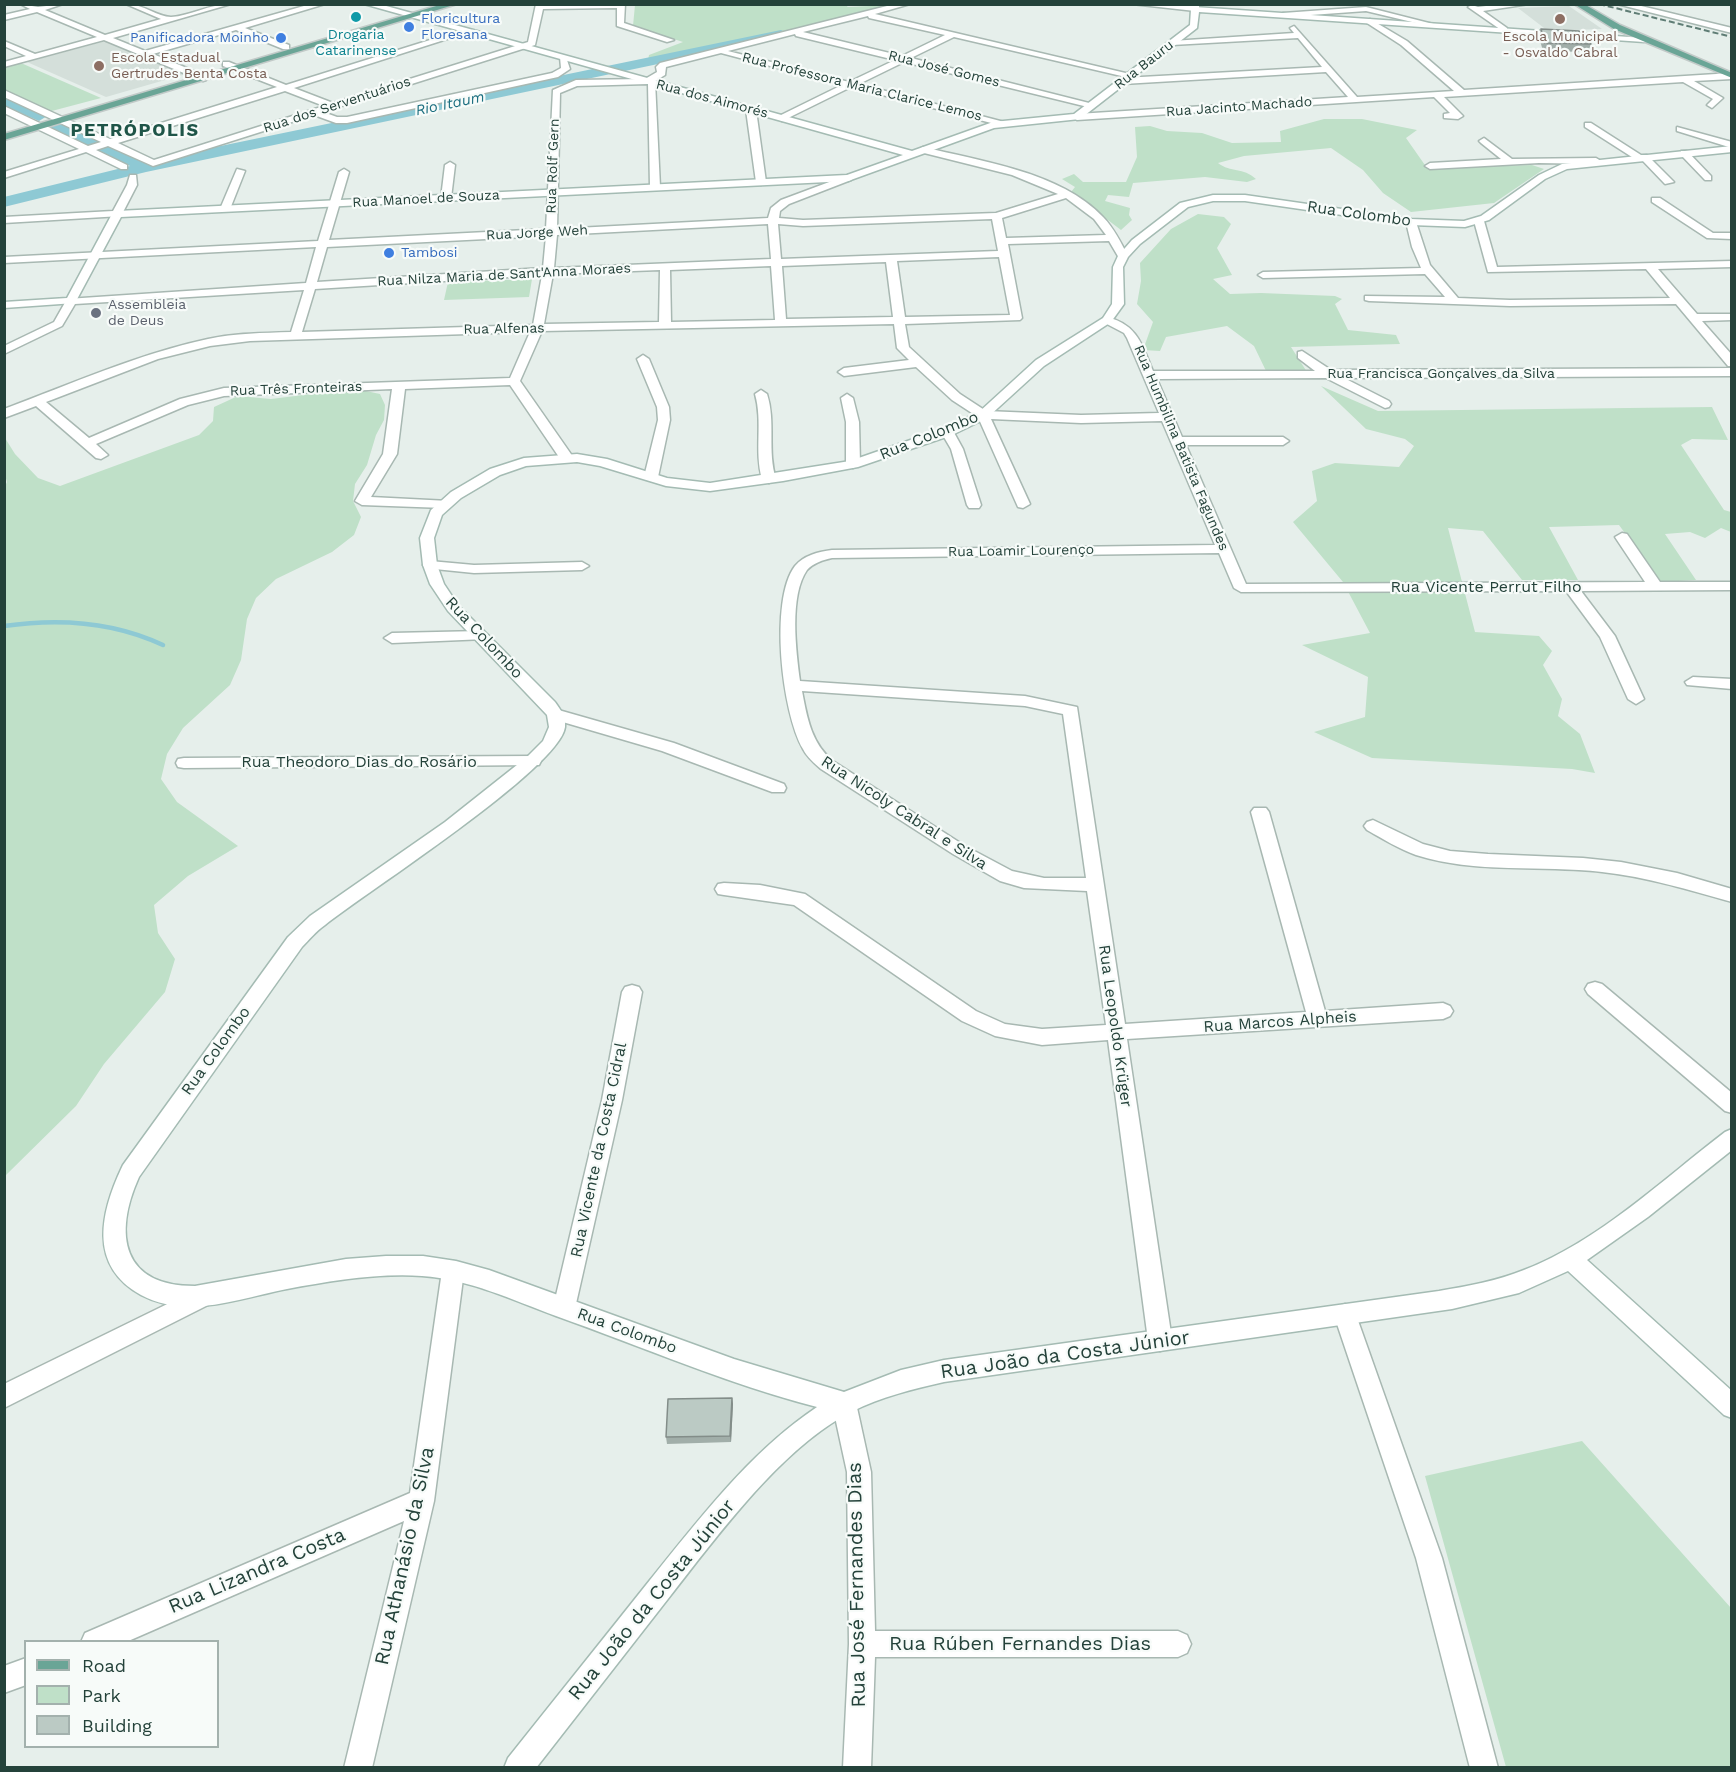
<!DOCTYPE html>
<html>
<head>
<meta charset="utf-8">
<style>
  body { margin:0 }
  #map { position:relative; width:1736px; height:1772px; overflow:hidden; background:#e6efeb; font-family:"Work Sans",sans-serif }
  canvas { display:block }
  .frame { position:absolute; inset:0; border:6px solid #24423a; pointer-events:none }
  .legend { position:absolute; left:24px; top:1640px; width:195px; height:108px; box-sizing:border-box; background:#f7fbf9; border:2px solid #a3b1ad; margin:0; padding:8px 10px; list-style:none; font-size:18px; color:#24423a }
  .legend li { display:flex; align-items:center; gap:12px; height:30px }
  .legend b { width:30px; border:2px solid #a3b1ad }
</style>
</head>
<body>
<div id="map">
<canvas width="1736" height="1772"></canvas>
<div class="frame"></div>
<ul class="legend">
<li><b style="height:8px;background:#6aa596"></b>Road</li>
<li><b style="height:16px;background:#bfe0c8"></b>Park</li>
<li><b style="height:16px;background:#bbcac4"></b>Building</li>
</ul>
</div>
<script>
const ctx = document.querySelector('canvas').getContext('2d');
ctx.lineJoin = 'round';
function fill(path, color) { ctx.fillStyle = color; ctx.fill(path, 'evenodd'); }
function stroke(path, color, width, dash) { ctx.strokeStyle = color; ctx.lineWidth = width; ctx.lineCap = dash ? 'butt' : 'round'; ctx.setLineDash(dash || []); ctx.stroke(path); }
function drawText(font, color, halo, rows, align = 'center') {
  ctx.font = font + ' "Work Sans",sans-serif'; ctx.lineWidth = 4.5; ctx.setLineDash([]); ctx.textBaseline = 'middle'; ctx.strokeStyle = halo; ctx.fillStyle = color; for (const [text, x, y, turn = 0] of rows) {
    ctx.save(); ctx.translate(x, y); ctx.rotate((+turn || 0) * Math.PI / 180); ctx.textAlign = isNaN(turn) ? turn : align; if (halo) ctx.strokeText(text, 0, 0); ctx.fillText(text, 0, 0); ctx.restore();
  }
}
fill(new Path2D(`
  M1569 6 1602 29 1548 31 1518 8Z
  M106 41 173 70 186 74 106 97 27 62Z`), '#d4dfda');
fill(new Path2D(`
  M849 4 847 7 891 5 750 40 648 60 649 55 683 42 633 26 635 5Z
  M21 63 101 98 48 112 5 91V68Z
  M1324 119H1362L1417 130 1406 138 1427 168 1532 165 1544 169 1494 203 1411 212 1383 193 1363 170 1331 148 1244 156 1218 163C1231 173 1243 167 1256 179L1247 182 1205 177 1133 183 1129 197 1108 195 1105 201 1130 208 1129 215 1132 220 1121 230 1071 192 1075 187 1062 179 1074 174 1083 182H1126L1137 157 1135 127 1150 126 1167 131 1202 133 1232 143 1281 142 1280 131Z
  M1198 214 1224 217 1231 224 1217 248 1232 275 1213 279 1230 294 1261 293 1335 296 1342 299 1335 304 1348 330 1396 335 1400 344 1291 347 1307 372 1267 373 1254 346 1227 326 1166 337 1160 351 1143 350 1153 322 1137 304 1141 281 1140 263 1171 229Z
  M532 279 529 297 444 300 448 282Z
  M1321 386 1378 411 1712 407 1728 440 1692 439 1681 445 1724 510 1731 512V532L1721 528 1705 538 1690 532 1665 534 1696 580 1661 582 1619 525 1549 527 1578 580H1522L1483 531 1448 528 1475 632 1539 636 1552 651 1543 665 1562 699 1558 716 1580 734 1595 773 1572 769 1372 758 1314 732 1365 717 1368 677 1302 645 1370 633 1343 582 1293 522 1317 501 1312 471 1335 463 1399 467 1414 446 1405 439 1366 429Z
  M336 391H366L380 394 385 405 384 420 376 435 367 465 355 484 353 501 361 517 354 535 332 552 276 579 256 598 247 619 241 660 230 685 183 728 167 754 161 779 177 802 238 846 188 876 154 905 158 933 175 959 165 992 104 1064 76 1106 5 1176 4 488 7 482 5 475V438L15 454 38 478 60 486 199 435 213 421 214 407 238 396 271 399Z
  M1582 1441 1731 1608V1767H1506L1425 1476Z`), '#bfe0c8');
stroke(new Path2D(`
  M4 626C59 618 112 621 163 645`), '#8ec9d4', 4.5);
fill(new Path2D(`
  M781 30 788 34 786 37 146 172 4 207V197L130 166 50 128 48 125 56 120 148 161Z
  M4 95 45 113 47 116 39 121 4 106Z`), '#8ec9d4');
const street = new Path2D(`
  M20 4 38 7 63 4 45 10 105 35 161 19 126 4C143 4 158 17 171 17 190 16 209 4 231 4L113 38 145 51 311 4H325L245 28 289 45V49H283L236 30 153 54 206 76V80L203 81 104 40 4 67V62L26 56 4 46V41L35 54 97 37 37 12 4 20V15L30 9Z
  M536 4H625L624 23 674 40 667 42 617 26V8L543 9 535 45 323 112 337 117H347L552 73 561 68 560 57H566L570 69 558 77 347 123H336L314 115 153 166 108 146 96 150 127 165V169H121L86 152 4 178V172L79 149 4 113V106L88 146 101 142 4 97V90L110 139 277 87 223 66V62H229L286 85 462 30 469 32 294 88 333 103 528 42ZM285 91 324 106 154 160 118 143Z
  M895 4H910L875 14 1134 75 1130 78 954 37 911 58 1097 105 1092 108 904 62 859 84 1008 123 1003 126 851 87 782 121 777 118 779 116 842 85 721 53 666 67 665 75 655 81 660 187 655 190 650 187 648 84 577 86 560 93 557 229 768 218 771 208 781 200 848 175 853 178 851 180 789 204 780 211 779 218 803 220 996 213 1058 194 1012 175 920 152 918 150 923 147C980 161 1061 172 1103 217 1114 228 1121 243 1128 256L1123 259 1119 258 1109 241 1008 244 1022 318 1020 320 905 324 909 347 960 394 986 411 1081 415 1159 413 1127 338 1124 333 1103 322V318L1107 317C1138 325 1142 345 1153 371H1315L1298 358V352L1302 351 1331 370 1732 368V376L1344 378 1389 401 1391 404 1389 407 1385 408 1326 378 1157 379 1182 437H1283L1289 441 1283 445H1186L1246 584 1645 582 1615 537 1622 533 1627 534 1660 582H1732V590L1581 591 1615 636 1644 699 1636 704 1628 699 1600 637 1566 591 1241 592 1234 588 1219 553 832 558C823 560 813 563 807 570 789 596 796 651 800 681L1025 696 1077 707 1125 1024 1306 1012 1251 812 1254 808H1266L1269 812 1325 1011 1443 1003 1450 1006 1453 1011 1450 1016 1443 1019 1127 1039 1172 1340 1168 1348 1160 1351 1152 1348 1148 1340 1108 1040 1042 1045 995 1036 962 1021 794 905 724 895 718 894 715 889 718 884 724 883 760 885 805 894 976 1011 1005 1024 1042 1029 1106 1025 1087 891 1024 888 1000 881 953 854 821 769C814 763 807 757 803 749 782 713 769 600 795 566 804 555 818 552 832 550L1215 545 1162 421 1081 423 991 419 1030 504 1023 508 1018 507 978 417 952 400 916 367 844 376 838 372 844 368 909 360 897 348 894 324 542 331 520 381 573 457 571 460H561L510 385 405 389 397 454 371 497 449 501 451 504 449 507 444 508 362 505 355 501 383 454 392 389 224 396 188 405 96 444 108 455 101 459 96 458 36 406 4 418V409C71 384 138 354 208 339 235 333 263 333 291 332L304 290 75 304 62 326 4 354V346L54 322 67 299 306 283 316 247 4 263V257L318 241 339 172 344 169 349 172 329 240 546 229 553 90 576 80 645 79 657 72 656 67 660 63ZM868 16 869 18 945 35 902 56 803 32ZM795 34 796 36 895 60 849 82 728 51ZM1066 198 1094 219 1106 235 1006 238 1002 218ZM992 219 998 251 781 259 778 224 803 226ZM768 224 771 259 554 268 557 235ZM546 236 543 268 317 282 327 247ZM999 257 1010 315 905 317 897 261ZM886 262 893 317 786 319 782 266ZM771 266 775 320 671 322 670 270ZM660 270 659 322 544 324 553 274ZM542 275 533 325 302 332 315 289ZM530 332 510 378 224 388 180 399 89 438 46 402 158 359 210 346 250 341ZM802 691 1025 706 1063 714 1086 878H1044L1012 871 965 846 833 761C811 743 807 717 802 691Z
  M1132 4H1199V9L1195 11Z
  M1502 4H1529L1483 11 1507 28V32H1504L1468 7 1472 5 1478 7Z
  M1617 4H1633L1732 28V33Z
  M1366 7 1437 25 1433 27 1366 11 1283 17 1279 15 1283 13Z
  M1370 19 1407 41 1464 90 1732 73V79L1694 81 1723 98 1712 108 1707 105 1713 99 1683 82 1444 97 1463 116 1458 119 1444 118V114L1450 113 1434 97 1077 120 1072 117 1077 114 1348 97 1326 72 1123 84 1119 81 1123 78 1322 67 1298 38 1172 45 1168 43 1172 41 1294 33 1290 28 1294 26 1357 97 1454 91 1401 45 1367 23 1366 21Z
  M751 107 756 110 766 182 761 185 756 182 746 110Z
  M1585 123H1591L1641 155H1647L1674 182 1665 184 1641 159H1635L1585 127Z
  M1677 127 1732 142V148L1677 131Z
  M1484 138 1512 159 1596 158 1601 161 1596 164 1539 163 1430 169 1425 166 1430 163 1501 159 1481 143 1479 141Z
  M1681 151H1687L1711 176V180H1705L1681 155Z
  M450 162 455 165 451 198 446 201 441 198 445 165Z
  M237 169 245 171 230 209 221 211 220 209Z
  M130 175H136L137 185 121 216 4 223V217L113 211 127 185Z
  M1652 198H1660L1713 233H1732V239L1707 238 1652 202Z
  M1479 218 1484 221 1497 267 1732 261V267L1658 269 1697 314H1732V320L1702 321 1732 355V366H1728L1676 304 1510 306 1369 301 1365 300V296L1445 297 1425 274 1263 278 1258 275 1263 272 1421 268 1412 247 1406 222 1411 219 1416 222 1430 265 1458 298 1510 300 1670 298 1646 269 1488 272 1474 221Z
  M643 355 649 359 669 407 670 420 658 477 651 481 644 477 658 420 657 407 637 359Z
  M761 390 767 394C776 422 767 451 776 479L769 483 762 479C754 451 763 422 755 394Z
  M847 394 853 398 859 422 860 464 853 468 846 464V422L841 398Z
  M947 428 952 429 963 449 981 505 979 508H969L967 505 951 449 941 432Z
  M430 561 474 565 582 562 589 566 582 570 474 573 425 568 423 565 425 562Z
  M481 631 489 636 486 639 392 643 384 638 392 633Z
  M1693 677 1732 679V689L1687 685 1685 682Z
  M555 709 674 743 784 784 786 788 784 792H772L662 751 549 718 547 714Z
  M533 756 539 757 541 761 539 765 184 768 178 767 176 763 178 759 184 758Z
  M1373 820 1423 844 1450 851 1488 854 1583 858 1621 862 1677 873 1732 889V902C1689 890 1647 877 1602 872 1541 865 1476 874 1416 855 1399 849 1383 839 1367 830L1364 826 1367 822Z
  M1595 982 1602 984 1732 1093V1113L1725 1111 1588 994 1585 989 1588 984Z
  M632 985 639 987 642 992 622 1100 575 1308 572 1315 564 1318 556 1315 553 1308 602 1100 622 992 625 987Z
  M453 1261 461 1264 464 1271 434 1501 372 1768H344L404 1521 126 1642H81L85 1633 410 1493 442 1271 445 1264Z
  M202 1287 210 1290 213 1297 210 1304 4 1408V1384Z
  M1345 1304 1353 1308 1356 1315 1442 1558 1498 1768H1470L1416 1558 1334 1315 1337 1308Z
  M844 1392 852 1395 856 1403 871 1472 875 1631H1178L1187 1635 1191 1644 1187 1653 1178 1657H875L871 1768H843L849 1644 847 1472 832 1403 836 1395Z
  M26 1658V1685L4 1693V1666Z`);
const secondary = new Path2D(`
  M364 4H379L912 151 993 122 1074 114 1190 25 1191 9 1195 7 1644 38 1648 40 1644 42 1199 12 1197 28 1080 119 994 128 848 181 121 217 75 303 4 308V302L67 298 112 214 117 211 847 175 903 155Z
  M1732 146V152L1567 169 1545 179 1489 220 1465 227 1411 225 1245 201H1213L1188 207 1140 244 1128 257 1123 267 1124 304 1111 322 1044 366 987 418 952 435 858 467 783 481 710 491 666 486 600 466 577 462 526 466 500 475 461 498 442 515 434 538 437 565 444 584 458 605 555 702C560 709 566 717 565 727 560 768 365 893 325 925 316 931 309 940 302 947L139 1177C113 1235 122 1286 195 1286L346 1259 386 1256H423L456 1261 489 1270 734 1359 844 1392 901 1370 944 1360 1439 1291C1468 1286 1497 1281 1524 1270 1599 1241 1662 1180 1725 1132L1732 1129V1150L1648 1217 1587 1260 1732 1391V1418L1724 1415 1568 1271 1519 1293 1452 1309 944 1382C913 1389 881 1397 853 1411 783 1446 719 1534 671 1595 626 1653 581 1710 536 1768H504L508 1758C555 1699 603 1639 650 1580 700 1518 750 1452 817 1407 728 1384 643 1347 556 1316 512 1300 469 1279 422 1276 377 1273 331 1281 287 1289 240 1298 188 1320 141 1295 87 1265 101 1211 123 1165L288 937 310 916 445 822 527 757 543 741 549 727 547 715 448 611 430 584 423 565 420 538 431 510 451 492 490 469 524 458 577 454 607 459 667 478 710 483 850 461 942 429 979 412 1036 360 1103 318 1112 304 1113 267 1118 256 1132 240 1180 203 1213 195H1245L1411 219 1464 221 1481 216 1539 175 1562 164Z`);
const primary = new Path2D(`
  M443 4H457L4 140V134Z
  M1574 4H1584L1620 25 1732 73V78L1614 29Z`);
stroke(street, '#a8b8b2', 3);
stroke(secondary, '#a4bbb3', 3);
stroke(primary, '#c2cac8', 3);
fill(street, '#fff');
fill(secondary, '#fff');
fill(primary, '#6aa596');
stroke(new Path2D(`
  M1599 4 1732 37`), '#5f7d75', 2, [6, 3]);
fill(new Path2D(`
  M1541 29 1591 44 1588 52 1543 51 1539 37Z
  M732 1398 733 1404 731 1442 667 1444 666 1437Z`), '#a1aea9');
fill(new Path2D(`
  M732 1398 733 1404 731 1442 730 1436Z`), '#838d89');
const building = new Path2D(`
  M1541 29 1579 31 1591 44 1545 43Z
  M732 1398 730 1436 666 1437 668 1399Z`);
fill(building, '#bbcac4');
stroke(building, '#838d89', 1.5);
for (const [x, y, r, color] of [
  [356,17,6,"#0f9aa8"],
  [1560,19,6,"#8d6e63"],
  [409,27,6,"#3f7fe0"],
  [281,38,6,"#3f7fe0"],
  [99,66,6,"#8d6e63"],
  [389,253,6,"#3f7fe0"],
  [96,313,6,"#6b7280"]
]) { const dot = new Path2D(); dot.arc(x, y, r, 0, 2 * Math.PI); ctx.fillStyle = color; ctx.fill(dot); stroke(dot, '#f7fbf9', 2); }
drawText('14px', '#366cbe', '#f7fbf9', [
  ["Floricultura",421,19],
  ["Floresana",421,35],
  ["Panificadora Moinho",269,38,"right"],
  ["Tambosi",401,253]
], 'left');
drawText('14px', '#0d838f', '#f7fbf9', [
  ["Drogaria",356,35],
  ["Catarinense",356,51]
]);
drawText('14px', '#785e54', '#f7fbf9', [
  ["Escola Municipal",1560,37],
  ["- Osvaldo Cabral",1560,53],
  ["Escola Estadual",111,58,"left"],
  ["Gertrudes Benta Costa",111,74,"left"]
]);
drawText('14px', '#24423a', '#f7fbf9', [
  ["Rua Bauru",1144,65,-38],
  ["Rua José Gomes",944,69,14],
  ["Rua Professora Maria Clarice Lemos",862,87,14],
  ["Rua dos Aimorés",712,99,15],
  ["Rua dos Serventuários",337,105,-18],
  ["Rua Jacinto Machado",1239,107,-4],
  ["Rua Rolf Gern",553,166,-88],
  ["Rua Manoel de Souza",426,199,-3],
  ["Rua Jorge Weh",537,233,-3],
  ["Rua Nilza Maria de Sant'Anna Moraes",504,275,-3],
  ["Rua Alfenas",504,329,-1],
  ["Rua Francisca Gonçalves da Silva",1441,374],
  ["Rua Três Fronteiras",296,389,-2],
  ["Rua Humbilina Batista Fagundes",1181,448,67],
  ["Rua Loamir Lourenço",1021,551,-1]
]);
drawText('14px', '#5b616d', '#f7fbf9', [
  ["Assembleia",108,305],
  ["de Deus",108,321]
], 'left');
drawText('italic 15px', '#1c6f80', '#f7fbf9', [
  ["Rio Itaum",450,104,-12]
]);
drawText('16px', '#24423a', '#f7fbf9', [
  ["Rua Colombo",1359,214,8],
  ["Rua Colombo",929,436,-22],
  ["Rua Vicente Perrut Filho",1486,587],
  ["Rua Colombo",484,638,47],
  ["Rua Theodoro Dias do Rosário",359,762],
  ["Rua Nicoly Cabral e Silva",904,813,33],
  ["Rua Marcos Alpheis",1280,1022,-4],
  ["Rua Leopoldo Krüger",1115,1026,82],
  ["Rua Colombo",216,1051,-54],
  ["Rua Vicente da Costa Cidral",599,1150,-78],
  ["Rua Colombo",627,1331,20]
]);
ctx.letterSpacing = '1.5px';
drawText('bold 18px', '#1f5548', '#f7fbf9', [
  ["PETRÓPOLIS",135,131]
]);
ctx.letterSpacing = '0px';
drawText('20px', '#24423a', '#f7fbf9', [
  ["Rua João da Costa Júnior",1065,1355,-8],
  ["Rua Athanásio da Silva",405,1556,-78],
  ["Rua Lizandra Costa",257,1571,-23],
  ["Rua José Fernandes Dias",857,1585,-91],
  ["Rua João da Costa Júnior",652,1600,-51],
  ["Rua Rúben Fernandes Dias",1020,1644]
]);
</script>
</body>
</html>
